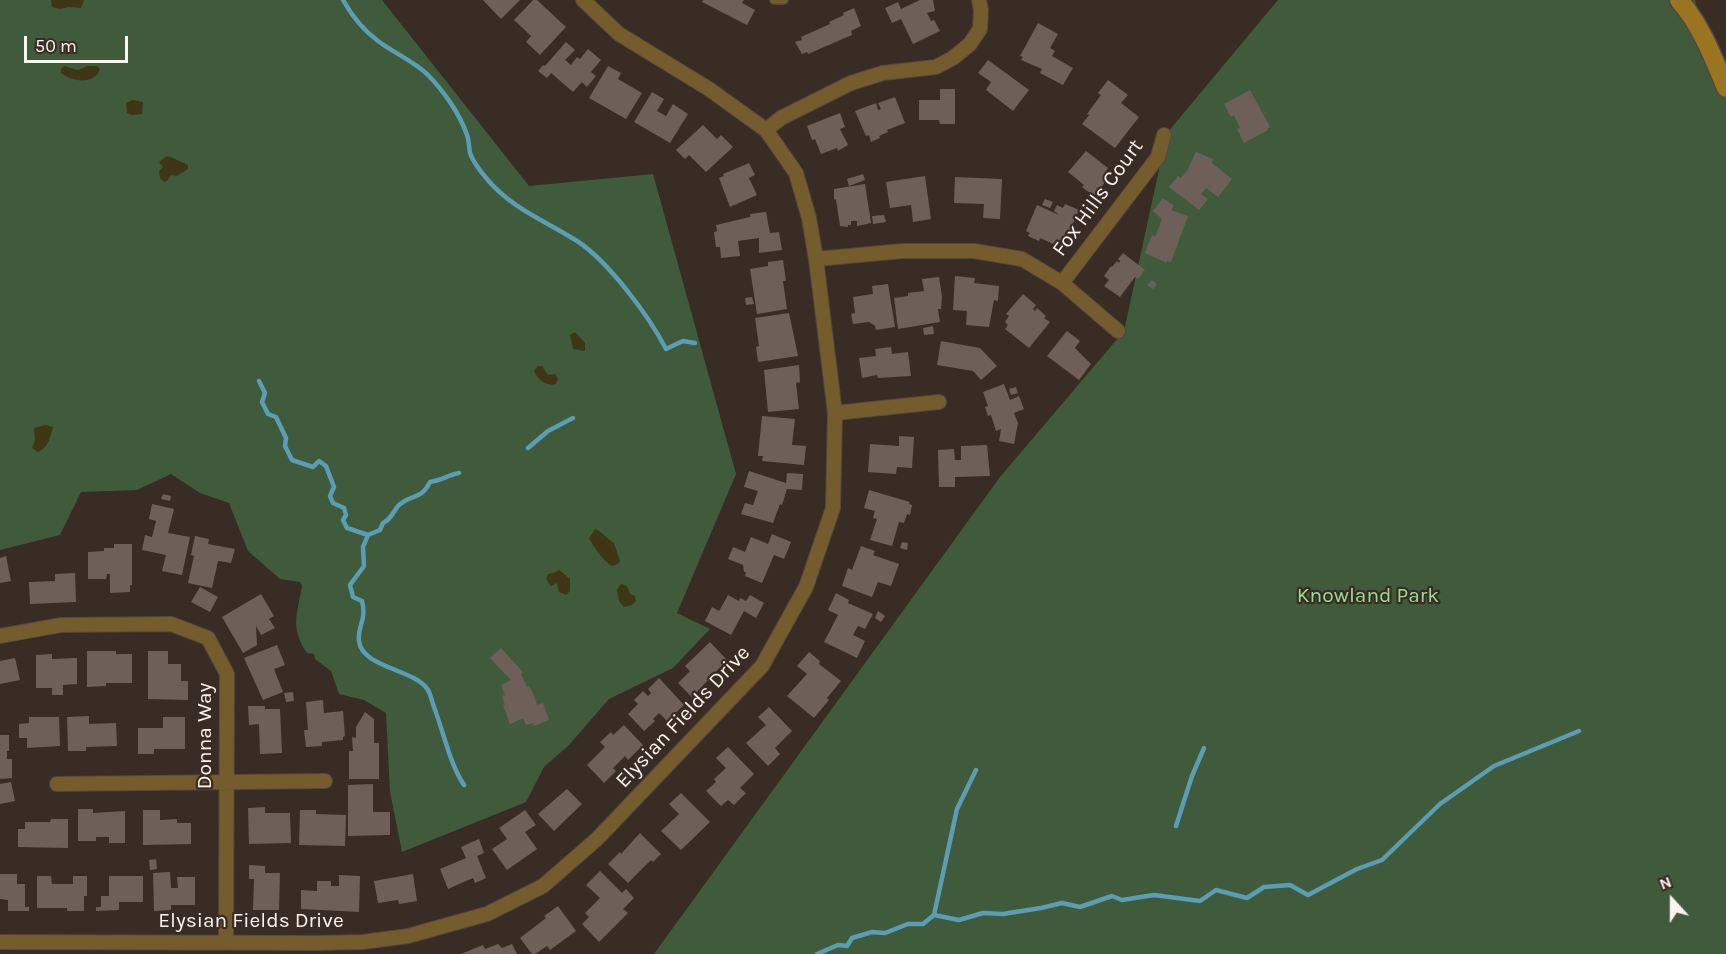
<!DOCTYPE html>
<html>
<head>
<meta charset="utf-8">
<style>
  body { margin:0 }
  #map { position:relative; width:1726px; height:954px; overflow:hidden; background:#382c24; font-family:Karla,sans-serif }
  canvas { display:block }
  .north { position:absolute; left:1642px; top:870px; width:60px; height:60px; -webkit-text-stroke:4px #382c24; paint-order:stroke; rotate:339deg; font-size:16px; font-weight:700; line-height:24px; text-align:center; color:#fbf3ee }
  .north::after { content:''; display:block; margin:auto; width:21px; height:27px; background:#fbf3ee; clip-path:polygon(50% 0,100% 100%,50% 72%,0 100%) }
  .scale { position:absolute; left:24px; top:36px; width:104px; height:27px; box-sizing:border-box; border:3px solid #fbf3ee; border-top:0; padding-left:8px; font-size:18px; line-height:21px; white-space:nowrap; color:#fbf3ee; -webkit-text-stroke:4px #382c24; paint-order:stroke }
</style>
</head>
<body>
<div id="map">
<canvas width="1726" height="954"></canvas>
<div class="north">N</div>
<div class="scale">50 m</div>
</div>
<script>
const ctx = document.querySelector('canvas').getContext('2d');
ctx.lineJoin = 'round';
function fill(path, color) { ctx.fillStyle = color; ctx.fill(path, 'evenodd'); }
function stroke(path, color, width, dash) { ctx.strokeStyle = color; ctx.lineWidth = width; ctx.lineCap = dash ? 'butt' : 'round'; ctx.setLineDash(dash || []); ctx.stroke(path); }
function drawText(font, color, halo, rows, align = 'center') {
  ctx.font = font + ' Karla,sans-serif'; ctx.lineWidth = 4.5; ctx.setLineDash([]); ctx.textBaseline = 'middle'; ctx.strokeStyle = halo; ctx.fillStyle = color; for (const [text, x, y, turn = 0] of rows) {
    ctx.save(); ctx.translate(x, y); ctx.rotate((+turn || 0) * Math.PI / 180); ctx.textAlign = isNaN(turn) ? turn : align; if (halo) ctx.strokeText(text, 0, 0); ctx.fillText(text, 0, 0); ctx.restore();
  }
}
fill(new Path2D(`
  M0 0H382L529 186 653 174 736 474 677 613 710 629 673 668 609 699 569 745 544 767 526 802 402 852 390 792 386 713 364 700 339 694 331 671 315 659 314 654 307 653C290 628 297 615 302 586L300 582 280 579 248 551 229 503 200 493 171 474 137 490 81 492 60 535 0 550Z
  M1278 0H1695L1702 32 1726 91V954H654L1000 477 1124 331 1167 133Z`), '#3f5b3c');
fill(new Path2D(`
  M51 0H84L81 8 69 7 60 9 52 7Z
  M64 66 78 70 88 66H97L100 69C95 85 72 82 61 73V69Z
  M133 100 143 102 142 114 131 115 127 113 126 103Z
  M167 156C174 158 181 162 188 165V169L177 176 171 175 167 181 164 182 160 178 159 171 163 167 159 162Z
  M575 332 585 343V351L573 349 570 335Z
  M538 366H542L548 375 555 374 558 379 556 384C547 387 537 379 534 371Z
  M45 425 53 427C50 437 49 447 38 452L32 448 35 440 34 428Z
  M595 529C603 532 607 539 614 543L620 561 618 564 612 566C604 562 593 546 589 538Z
  M559 570 570 579V591L566 595 559 592 557 583 551 586 546 579 548 574 554 573Z
  M621 584 627 586 630 594 635 596 636 601 632 605 624 607 619 601 617 590Z`), '#3e3615');
stroke(new Path2D(`
  M343 0C352 16 363 30 378 41 394 53 413 61 427 74 443 90 460 114 467 135 469 141 469 147 470 153 473 162 481 172 487 179 512 209 546 221 577 241 608 261 649 316 666 349L683 341 695 343
  M259 381 265 393 262 402 268 414 276 417 286 438 285 446 292 460 313 467 319 461 326 466 334 487 330 496 333 503 344 508 346 515 343 520 347 528 368 535 380 530 383 523C392 519 393 511 399 505 412 494 421 500 430 482 443 480 448 475 459 473
  M528 448 548 431 573 418
  M368 535 363 547 364 566 350 585 353 597 362 601C367 621 357 626 359 641 362 668 415 669 428 690 431 695 432 702 434 707 444 733 449 762 464 785
  M1176 826 1192 776 1204 748
  M934 915 959 920 983 913 1003 914 1041 908 1062 903 1080 907 1112 896 1122 900 1154 895 1200 901 1216 890 1247 898 1264 887 1290 885 1308 895 1357 869 1382 860 1440 804 1494 766 1579 731
  M934 915 957 809 976 770
  M817 954 838 945 847 946 852 938 872 932 885 933 908 924H923L934 915`), '#5b9db3', 4.5);
fill(new Path2D(`
  M483 0H520L501 19Z
  M533 0H537L566 27 540 55 526 42 531 36 514 20Z
  M703 0H744L742 3 755 10 747 25 702 2Z
  M920 0H933L935 11 927 13 931 21 934 20 940 31 913 44 901 19 892 23 885 8 898 2 901 9Z
  M854 8 861 26 851 31 852 35 808 54 807 52 802 54 795 42 802 40 801 37 830 24 829 22 844 15 843 13Z
  M1038 23 1058 34 1050 48 1055 51 1052 56 1073 68 1063 85 1040 73 1042 69 1021 60 1023 57 1020 56Z
  M566 42 575 50 565 60 571 65 577 57 580 59 588 49 601 60 591 72 596 76 587 87 582 82 573 92 551 73 547 78 538 71 543 65 545 66Z
  M988 60 1029 90 1013 111 986 90 991 82 978 73Z
  M608 66 621 73 618 79 642 93 626 119 589 98Z
  M1108 80 1128 95 1121 103 1139 117 1115 148 1082 124 1089 115 1087 114 1101 95 1098 93Z
  M940 89H955V124H940L939 120H919V100H940Z
  M1250 90 1270 127 1268 128V130L1244 143 1237 129 1240 128 1234 115 1231 117 1224 104Z
  M652 92 664 99 657 111 666 116 673 104 688 114 670 143 634 122Z
  M895 97 905 123 887 130 888 132 879 136 880 138 871 142 869 135 866 136 855 111 876 103 878 110 881 109 878 103Z
  M840 113 845 127 840 129 848 145 838 151 837 148 821 154 815 139 812 140 807 126Z
  M703 125 717 139 721 135 733 147 706 172 689 155 685 159 676 150Z
  M1086 151 1108 168 1104 174 1108 177 1095 197 1082 187 1084 185 1068 172Z
  M1196 152 1213 159 1212 163 1232 179 1218 197 1206 188 1201 194 1208 199 1199 210 1169 187 1178 176 1181 178 1187 171Z
  M749 163 755 175 749 178 757 195 730 207 719 178 724 176 723 174Z
  M863 174 865 180 849 186 847 179Z
  M925 176 931 219 913 222 911 205 890 208 886 182Z
  M955 177 1002 179 1000 219 983 218 984 204 954 203Z
  M865 184 871 223 857 226V221H851V225H848V227L840 226 836 199 834 200V189Z
  M1163 198 1174 206 1171 210 1188 216 1171 262 1167 261V263L1145 253 1152 235 1155 237 1162 219 1153 211Z
  M1045 199 1053 202 1050 208 1042 205Z
  M1065 204 1079 210 1062 248 1040 238 1039 241 1028 236 1030 233 1026 231 1037 205 1059 215 1054 211 1057 205 1063 208Z
  M766 212 770 233 779 232 782 250 759 253V238L738 241 740 256 721 258 720 247H716L714 232 717 231 716 225 750 217V214Z
  M884 215 886 222 873 224 872 216Z
  M1123 253 1145 270 1138 279 1135 277 1120 297 1104 286 1109 280 1104 276 1111 266 1112 267 1117 261 1119 263 1120 261 1118 259Z
  M783 260 786 281H783L787 309 757 314 750 269 768 266V262Z
  M955 276 975 278 974 283 999 286 998 301 994 300 989 327 966 325 967 311 953 310Z
  M939 277 942 297 941 309H938L940 322 898 329 894 298 908 296V293L924 291 922 279Z
  M1152 280 1157 284 1153 289 1147 285Z
  M888 284 895 327 876 330 875 326 869 322 853 324 851 314 855 313 853 297 873 294 872 286Z
  M1023 294 1036 305 1033 309 1035 311 1037 308 1046 316 1044 318 1050 322 1029 348 1005 329 1008 325 1005 322 1009 316 1006 314Z
  M752 297 754 304 746 305 745 298Z
  M789 313 798 356 758 362 756 347 759 346 755 318Z
  M933 326 934 334 924 335 923 328Z
  M1067 331 1080 341 1075 348 1091 364 1079 380 1047 356Z
  M941 341 980 348 997 366 981 380 973 371 937 365Z
  M891 347 892 354 908 352 911 376 878 378 877 375 862 378 859 358 876 356 875 349Z
  M799 365 800 382 796 383 799 409 768 412 764 370Z
  M1004 384 1010 400 1019 396 1024 409 1014 413 1018 423 1014 444 999 441 1001 429 996 431 991 415 988 416 985 407 988 406 983 392Z
  M1016 387 1018 393 1011 395 1009 389Z
  M762 416 795 419 792 445 806 446 804 465 762 461 763 456H758Z
  M899 436 914 437 912 468 897 467 896 474 868 472 870 444 899 446Z
  M987 445 990 476 955 477V487H939L938 450 954 449 955 460H961V446Z
  M749 471 786 483 787 473 803 474 802 490 787 489 782 505 780 504 773 523 741 514 745 503 753 505 758 491 744 487Z
  M869 490 910 502 909 504 912 505 910 515 907 514 904 523 899 522 892 546 870 540 877 519 873 518 875 511 864 508Z
  M163 494 171 496 170 501 161 499Z
  M152 504 174 509 168 533 190 537 182 575 162 571 166 555 142 550 145 535 152 537 156 521 149 519Z
  M772 534 791 542 784 559 774 555 762 583 745 576 746 572H744L743 565 728 559 733 547 745 552 751 537 768 544Z
  M195 536 209 539 208 544 235 549 231 563 218 561 212 588 188 583 194 556 191 555Z
  M902 542 908 543 907 550 900 548Z
  M114 544H132V585H130V592L110 593V574H107L106 579H88V552L104 551V548H114Z
  M861 546 875 551 873 555 899 564 891 586 878 582 872 597 842 586 848 568 852 570Z
  M6 556 11 581 0 583V558Z
  M75 573 76 602 30 604 29 582 55 581V574Z
  M200 587 218 597 210 612 191 602Z
  M836 593 849 600 848 603 873 614 865 629 858 626 853 635 865 641 857 658 824 642 838 615 828 610Z
  M261 594 274 616 269 619 275 628 261 635 256 626 257 645 243 653 222 617Z
  M728 595 739 601 740 598 746 601 750 595 764 603 756 618 744 611 731 635 705 621 712 607 719 611Z
  M878 611 885 616 881 622 875 618Z
  M710 642 727 660 692 697 678 683 690 671 685 666Z
  M277 645 285 665 274 669 283 692 263 700 244 658Z
  M501 648 523 672 521 674 527 687 529 686 533 693 537 705 543 703 549 720 534 726 533 723 526 725 523 718 510 724 503 705H505L502 696 505 695 501 685 511 680 490 658Z
  M87 651H116V654H132V683H106V686L87 687Z
  M148 651H168V664H181V681H188V700L148 699Z
  M809 652 820 661 819 664 841 681 827 698 829 700 814 718 787 696 807 674 797 666Z
  M52 654V659L77 658V684L63 685V695H52V688H36V655Z
  M15 658 20 680 0 684V661Z
  M659 678 684 705 667 721 659 713 653 719 655 721 644 731 628 714 638 704 634 700 643 691 648 696 651 693 648 689Z
  M293 692 294 701 286 702 284 693Z
  M323 700 324 713 343 711 345 736 343 737V740L322 742V746L306 747 304 730H308L306 702Z
  M248 706H265V709H280L282 753 260 754 259 724 249 725Z
  M769 707 792 731 775 748 780 754 768 766 746 743 766 725 758 717Z
  M365 712 374 719V743H379V779H349V751H353L352 737 356 738V727Z
  M89 716V724L116 723 117 746 86 747V751H68L67 717Z
  M29 717H59L60 746 27 748V738H19V724L29 723Z
  M163 717H185V749H154V754H138V728H163Z
  M624 725 643 745 628 760 625 756 613 768 616 771 604 783 587 765 605 747 600 742 611 732 613 735Z
  M0 735H9V751H7V759H12V778L0 779Z
  M728 747 754 774 740 788 746 793 734 805 728 800 721 806 706 791 716 782 714 779 726 768 716 758Z
  M11 782 15 801 0 804V784Z
  M373 784V812H390V835L348 836V785Z
  M567 789 582 804 554 831 538 814Z
  M681 793 710 822 681 850 661 831 679 814 669 804Z
  M265 807V813H290L291 843 249 844 248 808Z
  M78 809H93V813L125 811V843H109V837H96V841H78Z
  M143 810H160V820L177 819V823H191V844L143 845Z
  M300 810H316V814L346 815 345 846 299 845Z
  M525 810 536 825 525 832 537 849 507 870 492 849 507 839 499 828Z
  M51 819H68V848L18 847V829H25V822H50Z
  M640 833 661 854 653 862 651 860 628 883 608 864 620 852 621 854Z
  M479 839 484 853 477 856 486 878 475 883 473 878 448 889 440 869 466 858 461 847Z
  M156 859 157 869 150 870 149 860Z
  M249 865 265 866V873H280L279 910H253L254 879H249Z
  M600 871 622 893 626 889 634 898 623 909 628 913 599 942 582 924 589 917 585 913 600 898 586 885Z
  M170 872 171 888H178L177 877H195V905H171V910L154 911 153 873Z
  M0 874H17V884H25V907H29V911H8V900L0 899Z
  M413 874 417 901 399 904 398 900 378 903 374 881Z
  M339 875 360 876 359 912 301 909V890L317 891V881H331V886H339Z
  M37 876H51L52 884H73V876H87V896H84V911H67V908H37Z
  M109 876H143V902H119V910L96 911V907H101V896H109Z
  M558 906 576 931 550 950 547 946 535 954H532L520 938 546 918 544 916Z
  M498 944 502 948 512 944 517 954H461L483 945 485 949Z`), '#6e6058');
const service = new Path2D(`
  M774 0H784`);
const minor = new Path2D(`
  M766 130 781 118 851 83 883 73 936 67 953 58 970 44 980 29 981 10 979 0
  M816 259 903 251H974L1022 259 1062 283 1118 331
  M1062 283 1158 157 1164 135
  M835 413 939 402
  M0 636 61 625 171 624 208 638 227 674 226 942
  M57 784 325 781
  M0 942 318 943 363 942 408 936 487 914 543 886 597 839 762 666 806 587 833 508 835 413 816 259 809 218 796 173 766 130 709 89 619 34 583 0`);
const secondary = new Path2D(`
  M1679 0C1701 25 1713 57 1726 88`);
stroke(service, '#534840', 10);
stroke(minor, '#534840', 16);
stroke(secondary, '#534840', 21);
stroke(service, '#745c2d', 7);
stroke(minor, '#745c2d', 14);
stroke(secondary, '#9a7420', 18);
drawText('21px', '#fbf3ee', '#382c24', [
  ["Fox Hills Court",1098,198,-54],
  ["Elysian Fields Drive",683,717,-47],
  ["Donna Way",205,736,-90],
  ["Elysian Fields Drive",251,921]
]);
drawText('21px', '#98df90', '#382c24', [
  ["Knowland Park",1368,596]
]);
</script>
</body>
</html>
